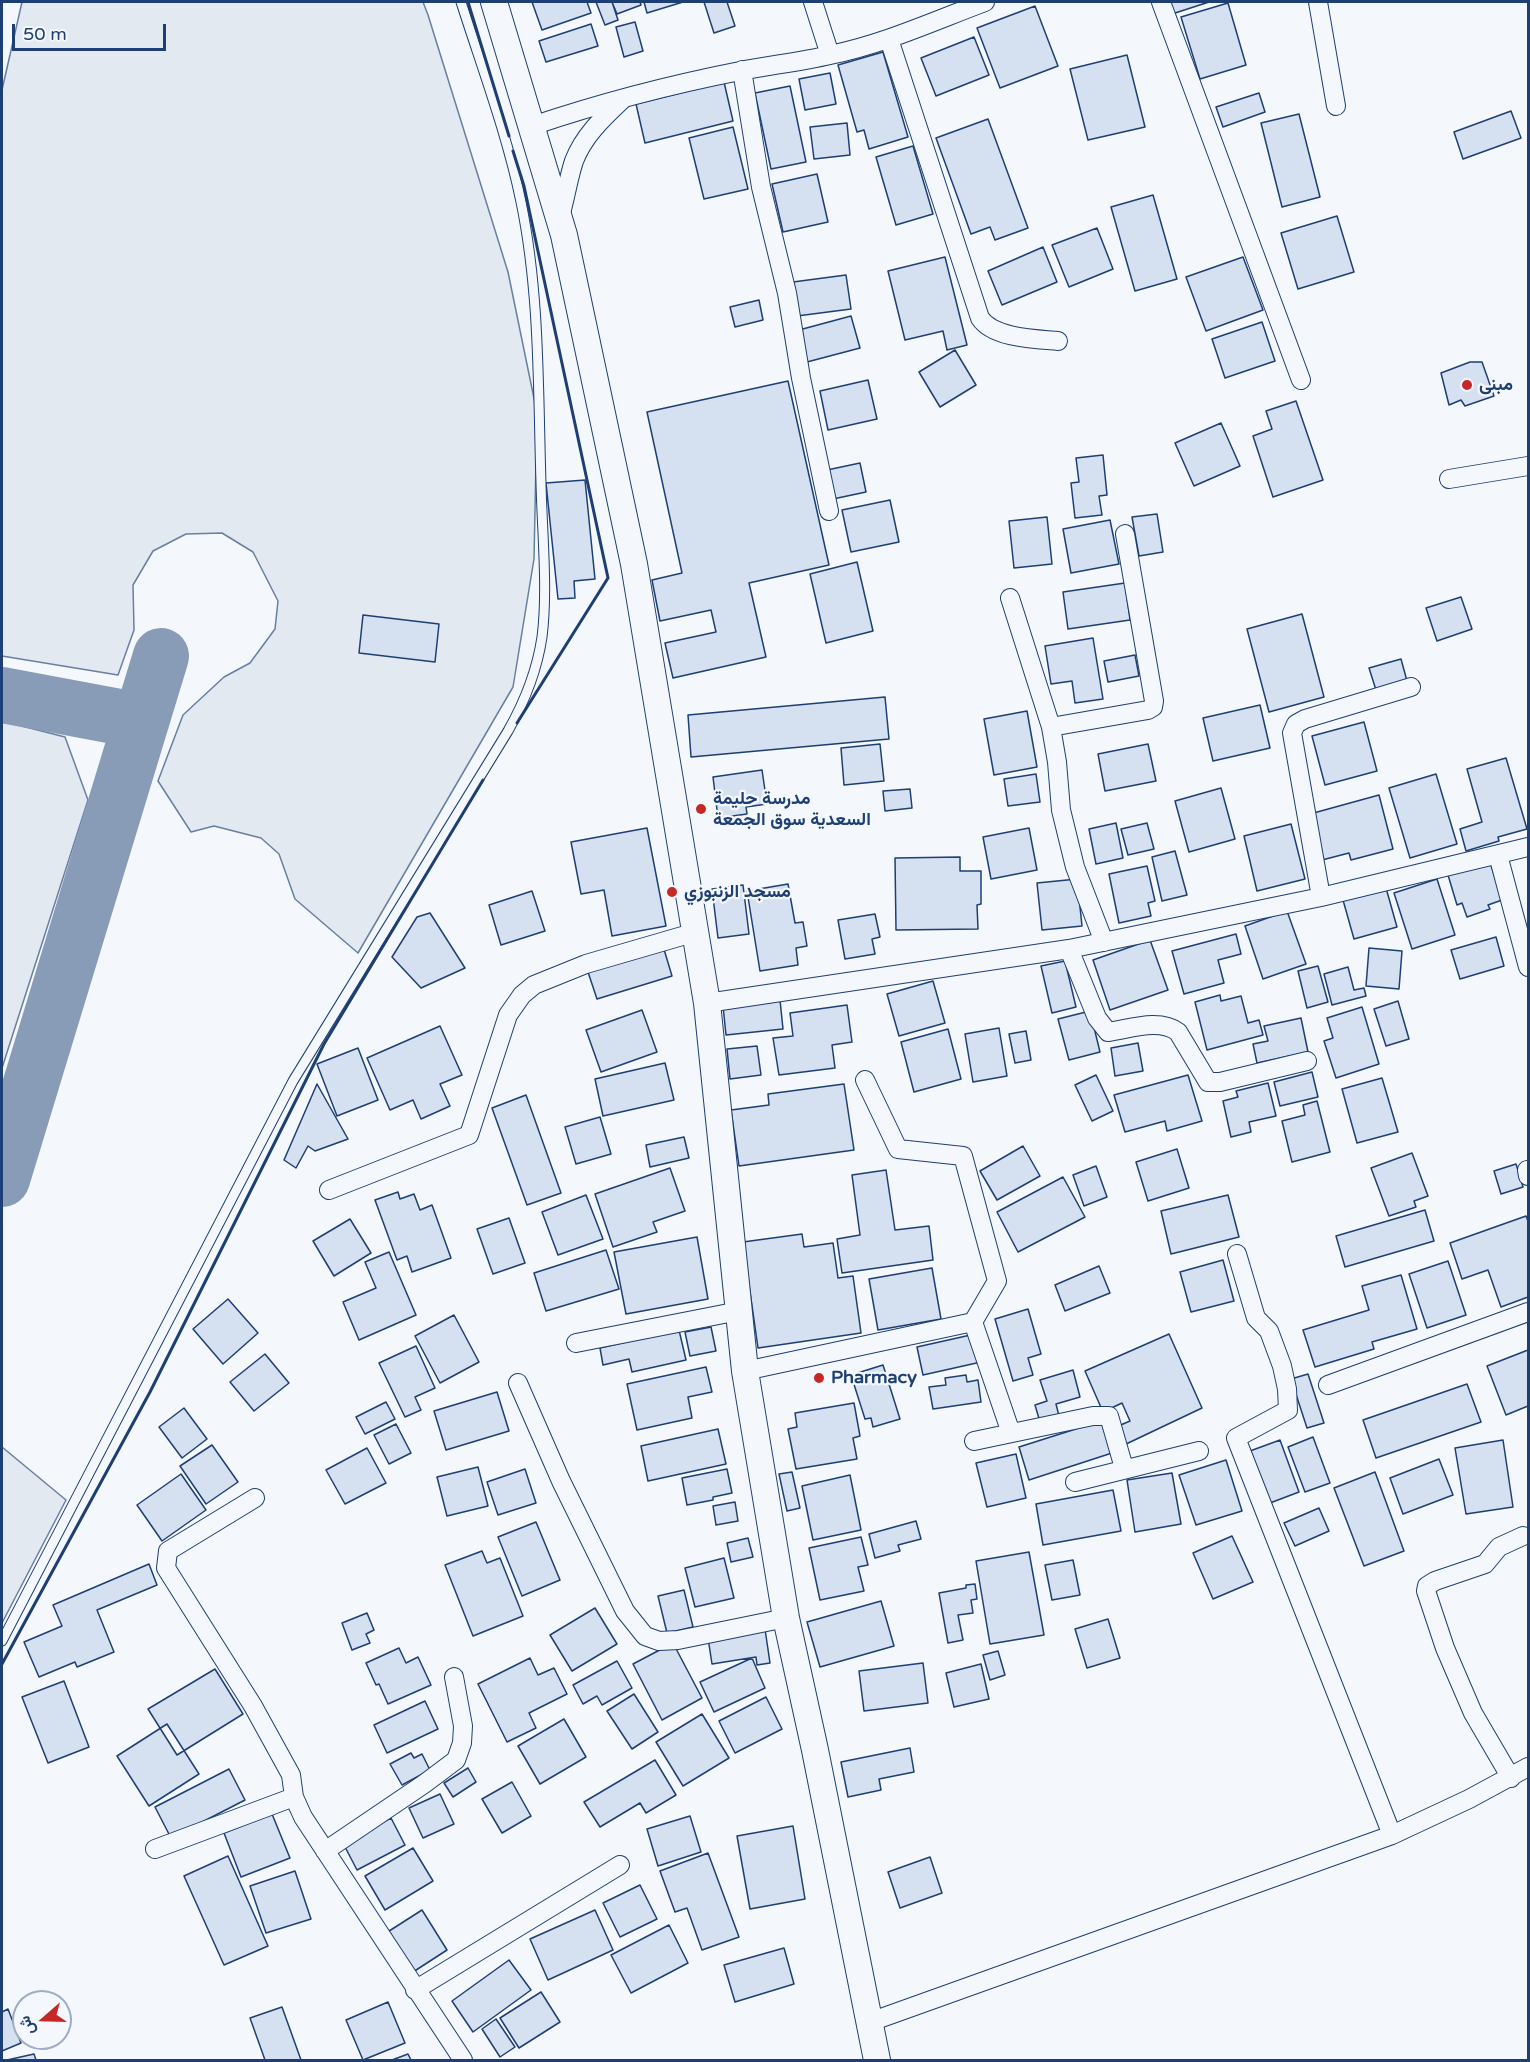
<!DOCTYPE html>
<html>
<head>
<meta charset="utf-8">
<style>
  body { margin:0 }
  #map { position:relative; width:1530px; height:2062px; overflow:hidden; background:#f4f7fb; font-family:"Varela Round",Vazirmatn,sans-serif }
  canvas { display:block }
  .frame { position:absolute; inset:0; border:3px solid #1d3f73; pointer-events:none }
  .north { position:absolute; left:12px; top:1990px; width:60px; height:60px; box-sizing:border-box; background:#f4f7fb; border:2px solid #9eadc5; border-radius:50%; rotate:250deg; font-size:16px; font-weight:700; line-height:24px; text-align:center; color:#1d3f73 }
  .north::after { content:''; display:block; margin:auto; width:21px; height:27px; background:#c62828; clip-path:polygon(50% 0,100% 100%,50% 72%,0 100%) }
  .scale { position:absolute; left:12px; top:24px; width:154px; height:27px; box-sizing:border-box; border:3px solid #1d3f73; border-top:0; padding-left:8px; font-size:18px; line-height:21px; white-space:nowrap; color:#1d3f73; -webkit-text-stroke:4px #f4f7fb; paint-order:stroke }
</style>
</head>
<body>
<div id="map">
<canvas width="1530" height="2062"></canvas>
<div class="frame"></div>
<div class="north">ش</div>
<div class="scale">50 m</div>
</div>
<script>
const ctx = document.querySelector('canvas').getContext('2d');
ctx.lineJoin = 'round';
function fill(path, color) { ctx.fillStyle = color; ctx.fill(path, 'evenodd'); }
function stroke(path, color, width, dash) { ctx.strokeStyle = color; ctx.lineWidth = width; ctx.lineCap = dash ? 'butt' : 'round'; ctx.setLineDash(dash || []); ctx.stroke(path); }
function drawText(font, color, halo, rows, align = 'center') {
  ctx.font = font + ' "Varela Round",Vazirmatn,sans-serif'; ctx.lineWidth = 4.5; ctx.setLineDash([]); ctx.textBaseline = 'middle'; ctx.strokeStyle = halo; ctx.fillStyle = color; for (const [text, x, y, turn = 0] of rows) {
    ctx.save(); ctx.translate(x, y); ctx.rotate((+turn || 0) * Math.PI / 180); ctx.textAlign = isNaN(turn) ? turn : align; if (halo) ctx.strokeText(text, 0, 0); ctx.fillText(text, 0, 0); ctx.restore();
  }
}
const green = new Path2D(`
  M22 2H423L428 15 508 272 537 413 534 559 513 687 358 953 295 899 279 854 261 838 214 826 191 832 158 781 183 715 224 677 250 663 275 629 278 601 253 552 222 533 186 534 153 551 133 585 134 630 118 675 2 656V90Z
  M2 721 65 737 88 800 2 1068Z
  M2 1447 66 1500 2 1623Z`);
fill(green, '#e3e9f0');
stroke(green, '#687fa3', 1.5);
stroke(new Path2D(`
  M2 695 141 721
  M2 1179 161 656`), '#889bb7', 56);
const building = new Path2D(`
  M532 2H587L591 13 542 30Z
  M596 2H612L618 20 605 25Z
  M612 2H640L641 5 617 14Z
  M644 2H683L647 13Z
  M704 2H727L735 26 714 33Z
  M1167 2H1209L1172 14Z
  M1228 3 1246 65 1200 79 1181 17Z
  M1035 6 1058 66 1000 88 977 28Z
  M635 22 643 51 624 57 616 27Z
  M591 24 598 46 546 62 539 41Z
  M974 37 989 75 936 96 921 58Z
  M883 52 908 137 869 149 864 130 857 132 838 65Z
  M1127 55 1145 127 1088 140 1070 69Z
  M830 73 836 104 805 110 799 79Z
  M724 82 733 121 645 143 636 104Z
  M790 86 806 162 771 169 755 93Z
  M1259 93 1265 112 1223 127 1216 107Z
  M1511 111 1521 138 1463 159 1454 132Z
  M1299 114 1320 197 1282 207 1261 123Z
  M988 119 1028 228 995 240 990 227 971 234 936 138Z
  M847 123 850 155 814 159 810 127Z
  M733 127 748 189 704 199 689 138Z
  M913 146 933 214 896 225 876 157Z
  M817 174 828 222 783 232 772 184Z
  M1153 195 1177 279 1135 291 1111 207Z
  M1337 216 1354 272 1298 289 1281 233Z
  M1097 228 1113 269 1069 287 1052 245Z
  M1043 247 1057 282 1002 305 988 271Z
  M945 257 967 345 947 350 943 331 905 340 888 271Z
  M1243 257 1263 310 1206 331 1186 277Z
  M846 275 851 309 797 316 793 282Z
  M759 300 763 320 735 327 730 307Z
  M851 316 860 348 807 362 799 330Z
  M1262 322 1275 361 1225 378 1212 339Z
  M955 350 976 385 940 407 919 372Z
  M1470 362H1482L1494 396 1465 406 1461 400 1449 405 1441 373Z
  M868 380 877 419 828 430 820 391Z
  M788 381 829 565 749 583 766 657 673 678 665 643 716 632 711 610 660 621 652 580 682 573 647 412Z
  M1296 401 1323 480 1273 497 1253 436 1272 429 1266 411Z
  M1221 423 1240 466 1194 486 1175 443Z
  M1103 455 1107 495 1099 496 1102 515 1075 518 1071 483 1079 482 1076 458Z
  M860 463 866 492 833 499 827 470Z
  M585 480 595 579 574 581 575 598 558 599 546 483Z
  M890 500 899 542 851 552 842 510Z
  M1157 514 1163 552 1139 556 1132 517Z
  M1047 517 1052 564 1014 568 1009 521Z
  M1110 520 1119 564 1071 573 1063 529Z
  M857 562 873 631 826 643 810 574Z
  M1125 583 1130 620 1068 629 1063 592Z
  M1461 597 1472 629 1437 641 1426 608Z
  M1302 614 1324 697 1269 712 1247 629Z
  M363 615 439 624 435 662 359 653Z
  M1093 638 1103 699 1075 703 1072 681 1051 684 1045 646Z
  M1135 655 1139 676 1108 682 1104 661Z
  M1401 659 1407 681 1376 690 1369 668Z
  M885 697 889 739 691 757 688 715Z
  M1260 705 1270 748 1213 761 1203 718Z
  M1027 711 1037 767 994 775 984 719Z
  M1364 722 1377 771 1325 785 1312 736Z
  M880 744 884 781 844 785 841 748Z
  M1148 744 1156 781 1105 791 1098 754Z
  M1506 758 1527 829 1498 837 1499 841 1466 851 1460 829 1482 822 1467 769Z
  M762 770 767 804 746 807 747 814 718 818 713 777Z
  M1036 774 1040 802 1008 806 1004 779Z
  M1436 774 1457 844 1410 858 1389 788Z
  M1221 788 1235 839 1189 852 1175 801Z
  M910 789 912 808 885 811 883 791Z
  M1379 795 1393 849 1351 860 1349 853 1322 860 1310 814Z
  M1116 823 1123 858 1096 864 1089 829Z
  M1147 823 1154 849 1128 855 1121 829Z
  M1291 824 1305 879 1257 891 1244 836Z
  M647 828 666 926 612 936 604 890 581 894 571 842Z
  M1029 828 1037 870 991 879 983 837Z
  M1175 851 1187 895 1162 901 1152 857Z
  M960 857V871H981V904L977 905 978 929 896 930 895 858Z
  M1490 862 1502 900 1488 905 1490 909 1467 917 1462 903 1457 905 1448 875Z
  M1147 866 1155 901 1148 903 1151 916 1119 923 1109 874Z
  M1077 879 1082 926 1042 930 1037 883Z
  M1437 879 1455 935 1412 949 1394 893Z
  M788 884 795 923 803 922 807 946 796 948 798 965 760 971 747 891Z
  M743 885 749 934 718 938 712 889Z
  M1386 888 1397 927 1354 939 1343 900Z
  M532 891 545 931 501 945 489 905Z
  M1287 911 1306 964 1263 979 1245 926Z
  M430 913 465 968 421 988 392 957 417 917Z
  M875 914 880 937 872 939 875 954 845 959 838 920Z
  M1236 934 1241 954 1218 960 1224 983 1184 994 1172 951Z
  M1496 937 1504 966 1460 979 1451 950Z
  M1150 940 1168 990 1110 1010 1093 960Z
  M663 946 672 976 597 999 587 969Z
  M1369 948 1402 951 1399 989 1366 986Z
  M1065 961 1076 1007 1052 1013 1041 966Z
  M1318 966 1328 1002 1307 1008 1298 971Z
  M1348 967 1354 990 1364 988 1366 996 1332 1005 1324 974Z
  M933 981 945 1023 899 1036 887 994Z
  M1220 995 1221 1001 1241 996 1248 1023 1259 1020 1263 1035 1207 1050 1195 1002Z
  M780 1000 783 1029 726 1035 723 1006Z
  M1398 1001 1409 1039 1386 1046 1374 1009Z
  M847 1005 852 1042 832 1045 835 1068 779 1075 773 1038 793 1036 790 1013Z
  M1362 1007 1379 1064 1336 1078 1324 1041 1333 1038 1327 1018Z
  M642 1010 657 1052 601 1072 586 1030Z
  M1090 1011 1100 1052 1069 1060 1058 1019Z
  M1301 1018 1308 1052 1257 1063 1253 1044 1268 1041 1264 1026Z
  M440 1026 462 1075 440 1084 450 1106 421 1119 413 1100 390 1110 367 1058Z
  M999 1028 1007 1076 973 1082 965 1034Z
  M948 1029 961 1079 914 1092 901 1042Z
  M1026 1031 1031 1060 1015 1063 1009 1034Z
  M1138 1043 1143 1071 1115 1076 1111 1048Z
  M757 1046 761 1075 730 1079 727 1049Z
  M358 1048 378 1100 337 1116 317 1064Z
  M665 1063 674 1100 603 1116 595 1079Z
  M1312 1072 1318 1097 1280 1106 1274 1082Z
  M1096 1075 1113 1111 1092 1121 1075 1085Z
  M1188 1075 1202 1121 1167 1131 1165 1121 1125 1132 1114 1095Z
  M1382 1078 1398 1132 1357 1143 1342 1089Z
  M1268 1083 1276 1116 1249 1122 1251 1132 1231 1137 1223 1101 1238 1097 1236 1091Z
  M317 1084 348 1139 315 1151 308 1146 296 1168 284 1160Z
  M844 1084 854 1150 739 1166 731 1110 769 1105 768 1094Z
  M526 1095 561 1193 527 1205 492 1108Z
  M1317 1101 1330 1152 1292 1162 1282 1121 1305 1115 1303 1105Z
  M600 1117 611 1154 576 1164 565 1127Z
  M684 1137 689 1158 650 1167 646 1145Z
  M1023 1146 1040 1176 997 1200 980 1171Z
  M1177 1149 1189 1188 1148 1201 1136 1162Z
  M1412 1153 1428 1196 1414 1201 1416 1207 1389 1216 1371 1168Z
  M1516 1164 1523 1187 1501 1194 1494 1171Z
  M1096 1166 1107 1197 1084 1206 1073 1175Z
  M670 1168 685 1211 653 1222 657 1232 613 1247 595 1194Z
  M886 1170 895 1230 929 1226 933 1260 842 1273 837 1239 860 1235 852 1175Z
  M1063 1177 1085 1217 1018 1252 997 1212Z
  M398 1192 400 1199 414 1194 420 1210 432 1205 451 1258 412 1272 407 1256 397 1260 375 1200Z
  M586 1195 603 1239 558 1255 542 1212Z
  M1228 1195 1239 1237 1171 1254 1161 1211Z
  M1425 1210 1434 1241 1345 1267 1336 1236Z
  M1526 1216 1528 1221V1297L1501 1307 1488 1270 1462 1279 1450 1243Z
  M509 1218 525 1263 493 1274 477 1229Z
  M350 1219 371 1253 334 1276 313 1241Z
  M802 1234 804 1247 833 1243 838 1278 853 1276 861 1333 758 1348 743 1242Z
  M697 1237 708 1299 626 1314 614 1252Z
  M606 1250 619 1289 546 1311 534 1273Z
  M389 1252 416 1315 359 1340 343 1302 376 1288 365 1262Z
  M1223 1260 1234 1301 1191 1312 1180 1272Z
  M1448 1261 1466 1315 1427 1328 1409 1274Z
  M1099 1266 1110 1293 1065 1311 1055 1285Z
  M932 1268 941 1319 878 1330 869 1279Z
  M1401 1275 1417 1329 1372 1342 1374 1349 1315 1367 1303 1330 1369 1310 1362 1286Z
  M228 1299 258 1333 223 1364 193 1329Z
  M1028 1309 1041 1354 1028 1358 1033 1375 1013 1381 995 1319Z
  M454 1315 479 1362 440 1383 415 1336Z
  M711 1327 716 1351 690 1356 685 1332Z
  M679 1330 686 1360 632 1372 629 1359 603 1365 600 1348Z
  M975 1334 981 1362 923 1375 917 1347Z
  M1169 1334 1202 1408 1124 1445 1116 1427 1130 1421 1122 1403 1103 1412 1085 1371Z
  M416 1346 435 1388 415 1397 421 1410 405 1417 379 1363Z
  M1528 1350V1406L1506 1415 1487 1366Z
  M265 1354 289 1383 254 1411 230 1382Z
  M883 1365 900 1419 873 1427 871 1418 865 1419 851 1375Z
  M706 1367 712 1392 688 1397 692 1418 637 1430 627 1384Z
  M1073 1370 1080 1397 1056 1404 1059 1416 1040 1422 1035 1405 1047 1401 1040 1380Z
  M1308 1374 1324 1423 1307 1428 1291 1379Z
  M966 1375 967 1382 978 1380 981 1402 933 1409 929 1387 946 1385 945 1378Z
  M1467 1384 1481 1422 1376 1458 1363 1420Z
  M497 1392 509 1431 446 1450 434 1411Z
  M386 1402 395 1419 365 1434 356 1417Z
  M854 1403 860 1436 853 1438 857 1459 796 1469 788 1429 797 1427 795 1413Z
  M184 1408 207 1439 182 1458 159 1427Z
  M1101 1421 1112 1453 1029 1480 1019 1447Z
  M396 1424 411 1453 389 1464 374 1435Z
  M718 1429 726 1464 648 1481 641 1446Z
  M1313 1437 1330 1483 1305 1492 1288 1447Z
  M1280 1440 1299 1492 1270 1503 1250 1451Z
  M1503 1440 1513 1507 1466 1514 1455 1448Z
  M212 1445 238 1482 206 1504 180 1466Z
  M367 1448 386 1483 345 1504 326 1470Z
  M1016 1454 1026 1498 987 1507 976 1463Z
  M1439 1459 1453 1495 1403 1514 1390 1478Z
  M1226 1460 1242 1511 1196 1525 1179 1475Z
  M478 1467 488 1506 447 1516 437 1477Z
  M525 1469 536 1503 498 1515 487 1482Z
  M727 1469 732 1493 713 1497V1500L687 1505 682 1478Z
  M792 1472 800 1508 787 1511 779 1474Z
  M1375 1472 1404 1551 1364 1566 1334 1488Z
  M1172 1473 1181 1524 1135 1532 1127 1480Z
  M181 1474 206 1510 162 1541 137 1505Z
  M850 1475 861 1530 813 1540 802 1486Z
  M1113 1490 1121 1531 1043 1545 1036 1504Z
  M735 1502 738 1521 716 1525 713 1506Z
  M1319 1508 1329 1531 1295 1546 1284 1523Z
  M916 1521 921 1539 898 1545 900 1551 875 1558 869 1534Z
  M536 1522 560 1580 522 1596 498 1537Z
  M1232 1536 1253 1582 1213 1599 1193 1553Z
  M861 1537 868 1565 858 1567 864 1591 820 1600 809 1548Z
  M748 1538 753 1557 731 1562 727 1543Z
  M482 1551 487 1563 500 1558 523 1616 473 1636 445 1565Z
  M1029 1552 1044 1635 990 1644 976 1561Z
  M724 1558 734 1598 695 1607 685 1568Z
  M1073 1560 1080 1595 1052 1600 1045 1565Z
  M149 1564 157 1585 97 1610 114 1652 77 1667 75 1662 39 1677 24 1642 62 1626 53 1605Z
  M975 1584 977 1599 971 1600 973 1613 958 1615 963 1640 948 1643 939 1593 966 1588V1585Z
  M684 1590 693 1627 667 1633 658 1596Z
  M881 1601 894 1646 820 1667 807 1622Z
  M595 1608 617 1644 572 1671 550 1635Z
  M367 1613 374 1630 366 1634 370 1643 352 1650 342 1623Z
  M1108 1619 1120 1658 1087 1668 1075 1629Z
  M765 1629 770 1663 757 1665 756 1657 712 1664 708 1638Z
  M673 1643 702 1698 662 1720 633 1664Z
  M399 1648 406 1663 418 1657 431 1685 388 1704 379 1684 376 1685 366 1663Z
  M998 1651 1005 1675 990 1680 983 1655Z
  M530 1658 538 1675 554 1668 567 1694 529 1713 536 1728 507 1742 478 1684Z
  M752 1658 765 1688 714 1712 700 1682Z
  M617 1661 632 1688 602 1705 597 1696 583 1704 573 1685Z
  M923 1663 928 1703 864 1711 859 1671Z
  M981 1664 989 1699 954 1707 946 1673Z
  M215 1669 243 1714 177 1755 148 1709Z
  M64 1681 89 1747 48 1763 22 1697Z
  M634 1694 658 1732 632 1749 607 1711Z
  M766 1697 782 1729 735 1753 719 1721Z
  M425 1701 438 1729 387 1753 374 1725Z
  M702 1714 729 1758 683 1786 656 1742Z
  M564 1719 586 1757 540 1784 518 1746Z
  M167 1724 199 1774 149 1806 117 1756Z
  M910 1748 914 1772 879 1779 881 1790 848 1797 841 1762Z
  M411 1753 414 1758 422 1754 430 1770 402 1785 390 1764Z
  M655 1760 676 1795 646 1813 640 1803 600 1827 584 1802Z
  M468 1768 476 1782 453 1797 444 1783Z
  M229 1769 245 1800 171 1838 155 1807Z
  M512 1782 531 1816 502 1833 482 1799Z
  M440 1794 454 1824 423 1838 409 1808Z
  M272 1814 290 1858 241 1877 224 1833Z
  M690 1816 701 1852 658 1866 647 1829Z
  M391 1818 405 1845 357 1870 343 1843Z
  M793 1826 805 1899 750 1909 737 1836Z
  M413 1848 433 1881 385 1910 365 1876Z
  M708 1853 739 1937 702 1950 687 1908 675 1912 660 1871Z
  M228 1856 268 1946 224 1965 184 1876Z
  M930 1857 942 1893 900 1908 888 1872Z
  M295 1871 311 1919 266 1933 250 1886Z
  M640 1885 657 1919 620 1937 603 1903Z
  M422 1910 447 1950 410 1974 386 1933Z
  M595 1910 613 1950 548 1980 530 1939Z
  M669 1925 688 1963 631 1993 611 1955Z
  M784 1948 794 1984 735 2002 724 1965Z
  M509 1960 531 1990 473 2032 452 2001Z
  M541 1992 560 2022 519 2048 500 2018Z
  M388 2002 405 2043 363 2060 346 2020Z
  M282 2007 301 2060H265L250 2018Z
  M8 2009 21 2043 2 2051V2012Z
  M496 2019 515 2047 500 2057 482 2029Z
  M34 2054 36 2060H7Z
  M408 2054 411 2060H392Z`);
fill(building, '#d5e0f0');
stroke(building, '#1d3f73', 1.5);
const lane = new Path2D(`
  M2 1641 293 1081 508 731C525 701 537 671 542 637 548 590 542 531 541 483 538 389 540 294 521 202 507 134 482 68 461 2`);
const street = new Path2D(`
  M813 2 830 55
  M1161 2 1301 380
  M1318 2 1336 106
  M889 39 980 318C993 338 1035 339 1058 341
  M742 70 761 187 787 293 801 378 829 511
  M532 126C600 103 669 85 740 71 770 65 800 62 830 55 884 44 934 21 985 2
  M559 220C565 201 568 179 574 161 584 135 604 117 623 99
  M1449 479 1528 466
  M1010 598 1051 727 1057 762 1061 810 1075 867 1104 942
  M1051 727 1148 710 1153 707 1154 701 1125 534
  M1498 855 1528 967
  M1321 897 1292 733 1296 724 1305 719 1411 687
  M1069 949 1097 1018 1108 1032C1130 1029 1159 1018 1178 1032L1208 1082H1220L1307 1061
  M707 1003 1069 949 1321 897 1528 847
  M1527 1170 1528 1176
  M329 1190 469 1135 508 1015 522 995 534 985 586 964 696 932
  M1237 1254 1256 1318 1269 1331 1282 1366 1287 1389 1288 1410 1236 1438 1392 1835
  M973 1322 1011 1433
  M576 1343 739 1311
  M745 1371 973 1322 997 1281 963 1156 898 1149 865 1080
  M518 1383 561 1481 625 1611 645 1636 659 1641 678 1640 786 1618
  M1328 1385 1528 1312
  M974 1441 1093 1416H1109L1124 1468
  M1075 1482 1199 1451
  M255 1498 168 1551 166 1568 253 1706 291 1775 294 1797 303 1817 463 2060
  M1511 1778 1473 1713 1445 1648 1426 1591 1427 1586 1435 1581 1485 1564 1499 1547 1523 1536
  M155 1849 294 1797
  M325 1851 424 1784 456 1760 462 1743 463 1726 454 1677
  M415 1990 620 1865
  M870 2022 1392 1835 1469 1799 1528 1767`);
const secondary = new Path2D(`
  M494 2 564 235 634 564 707 1003 745 1371 786 1618 815 1750 877 2060`);
stroke(lane, '#1d3f73', 11);
stroke(street, '#1d3f73', 20);
stroke(secondary, '#1d3f73', 28);
stroke(lane, '#f4f7fb', 9);
stroke(street, '#f4f7fb', 18);
stroke(secondary, '#f4f7fb', 26);
stroke(new Path2D(`
  M468 2 509 136
  M513 151 524 186 608 578 517 723
  M2 1664 150 1392 324 1044 483 780`), '#1d3f73', 3);
for (const [x, y, r, color] of [
  [1467,385,6,"#c62828"],
  [701,809,6,"#c62828"],
  [672,892,6,"#c62828"],
  [819,1378,6,"#c62828"]
]) { const dot = new Path2D(); dot.arc(x, y, r, 0, 2 * Math.PI); ctx.fillStyle = color; ctx.fill(dot); stroke(dot, '#f4f7fb', 2); }
drawText('bold 18px', '#1d3f73', '#f4f7fb', [
  ["مبنى",1479,385],
  ["مدرسة حليمة",713,799],
  ["السعدية سوق الجمعة",713,820],
  ["مسجد الزنبوزي",684,892],
  ["Pharmacy",831,1378]
], 'left');
</script>
</body>
</html>
